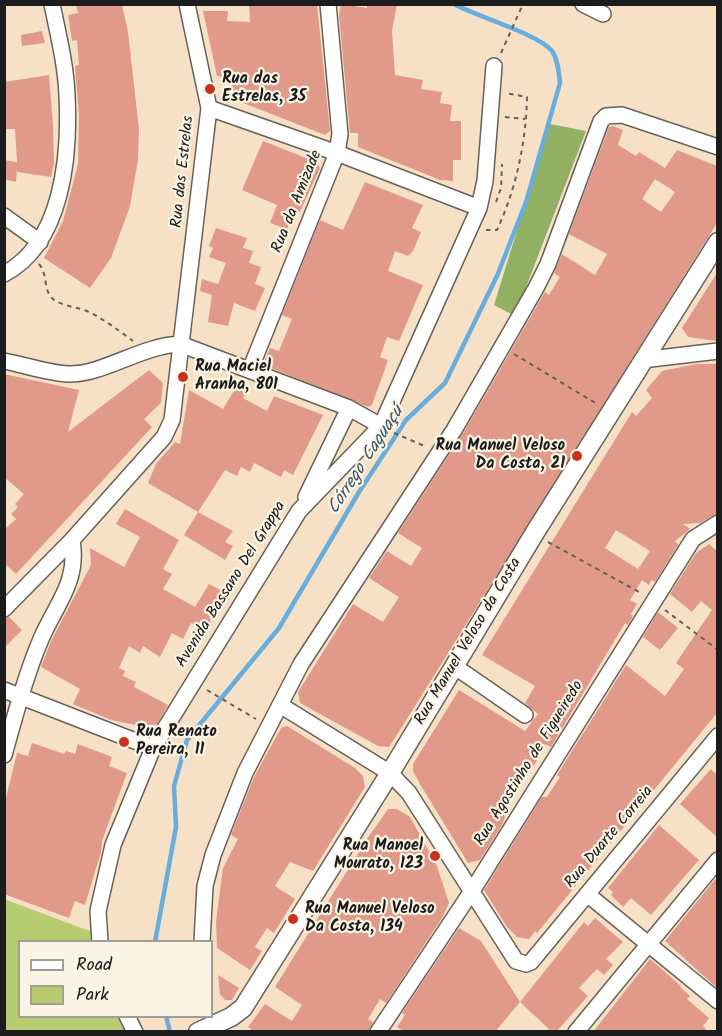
<!DOCTYPE html>
<html>
<head>
<meta charset="utf-8">
<style>
  body { margin:0 }
  #map { position:relative; width:722px; height:1036px; overflow:hidden; background:#f6e1c7; font-family:Kalam,sans-serif }
  canvas { display:block }
  .frame { position:absolute; inset:0; border:6px solid #1c1c1c; pointer-events:none }
  .legend { position:absolute; left:18px; top:940px; width:195px; height:78px; box-sizing:border-box; background:#fcf5e5; border:2px solid #a29e95; margin:0; padding:8px 10px; list-style:none; font-size:18px; color:#1c1c1c }
  .legend li { display:flex; align-items:center; gap:12px; height:30px }
  .legend b { width:30px; border:2px solid #a29e95 }
</style>
</head>
<body>
<div id="map">
<canvas width="722" height="1036"></canvas>
<div class="frame"></div>
<ul class="legend">
<li><b style="height:8px;background:#fff"></b>Road</li>
<li><b style="height:16px;background:#b7cc70"></b>Park</li>
</ul>
</div>
<script>
const ctx = document.querySelector('canvas').getContext('2d');
ctx.lineJoin = 'round';
function fill(path, color) { ctx.fillStyle = color; ctx.fill(path, 'evenodd'); }
function stroke(path, color, width, dash) { ctx.strokeStyle = color; ctx.lineWidth = width; ctx.lineCap = dash ? 'butt' : 'round'; ctx.setLineDash(dash || []); ctx.stroke(path); }
function drawText(font, color, halo, rows, align = 'center') {
  ctx.font = font + ' Kalam,sans-serif'; ctx.lineWidth = 4.5; ctx.setLineDash([]); ctx.textBaseline = 'middle'; ctx.strokeStyle = halo; ctx.fillStyle = color; for (const [text, x, y, turn = 0] of rows) {
    ctx.save(); ctx.translate(x, y); ctx.rotate((+turn || 0) * Math.PI / 180); ctx.textAlign = isNaN(turn) ? turn : align; if (halo) ctx.strokeText(text, 0, 0); ctx.fillText(text, 0, 0); ctx.restore();
  }
}
fill(new Path2D(`
  M4 899 95 933 97 941 20 942V1016L124 1017 133 1031H5Z`), '#b7cc70');
fill(new Path2D(`
  M550 124 586 131 515 316 494 305Z`), '#91b062');
stroke(new Path2D(`
  M155 942 176 827 174 786 187 740 279 628 359 492 406 420 445 383 497 276 526 202 560 83C559 73 558 60 552 51 539 34 475 16 454 4
  M166 1016 170 1032`), '#67addd', 4.5);
fill(new Path2D(`
  M76 4H122L128 32 139 129 138 160 130 206 111 258 90 288 44 258 63 221 78 164 79 116 75 66 79 65 77 40 72 41 68 15 78 13Z
  M249 4H317L330 131 325 135 233 99 231 79 217 76 203 11H228L227 21 250 22Z
  M341 4 367 8V4H397L392 31 395 75 423 80 421 89 442 92 440 103 452 105 450 121H461V160H453V181L440 180 358 147V133H350L339 15Z
  M42 31 45 43 22 46 21 35Z
  M49 75 53 126 54 163 51 177 17 172V167L16 182 4 179V160L17 162 15 129H4V82Z
  M613 126 623 130 618 145 636 156 639 152 665 168 677 150 717 166V223L400 730 389 747 378 746 300 703 298 692 353 604 383 622 399 597 369 578 387 551 411 566 422 548 398 533 462 435 545 292 549 295 560 277 554 273 562 254 595 275 607 254 569 234 609 127ZM655 179 675 192 661 212 642 199Z
  M263 141 316 162 320 168 300 212 295 210 287 229 270 223 277 205 242 190Z
  M365 182 423 205 412 228 421 232 413 251 408 256 395 251 388 271 423 285 399 341 387 337 380 357 388 360 372 405 368 407 266 366 264 362 270 348 279 351 292 319 282 315 320 220 343 230Z
  M216 228 247 238 243 248 253 251 249 263 261 267 255 284 265 288 255 311 234 303 228 326 208 322 212 295 200 291 202 279 218 284 226 263 209 257 213 248 209 246Z
  M717 273V341L688 337 682 328Z
  M696 364H717V513L700 523 683 524 690 529 675 541 678 545 655 582 652 580 649 585 642 580 630 600 637 604 631 614 633 616 628 625 625 623 551 747 545 744 534 766 527 763 525 765 507 795 512 798 502 825 480 860 468 863 420 784 413 771V764L459 690 525 731 538 714 525 703 535 686 482 655 632 412 636 416 652 398 646 390 662 371ZM616 530 650 551 638 569 605 548Z
  M149 370 163 383 161 403 144 419 152 427 16 574 4 563V530L16 519 11 514 18 507 15 504 24 494 4 477V374L79 390 68 432Z
  M239 382 250 386 243 398 267 411 274 396 323 415 293 475 284 470 281 477 254 463 250 472 241 467 237 476 225 470 198 512 233 531 225 542 233 546 225 560 184 535 198 512 148 483 156 464 175 442 180 444 189 390 223 409Z
  M125 509 179 540 163 569 172 574 163 589 195 607 209 584 226 593 205 631 191 623 183 639 172 633 160 657 143 646 140 653 129 646 119 668 125 671 123 676 136 682 134 687 168 705 157 724 150 728 111 720 73 704 80 689 41 667 51 641 91 565 90 548 124 567 140 537 116 524Z
  M709 544 717 551V713L537 933 535 931 529 939 517 937 507 927 484 890 542 797H547L560 777 557 775 626 665 665 696 684 669 676 663 712 610 701 601 692 612 670 594 696 553Z
  M658 612 678 628 660 650 643 637Z
  M9 617 22 630 4 648V618Z
  M287 726 355 768 363 776 365 787 313 871 290 862 275 886 295 899 274 933 267 928 255 947 262 951 250 970 217 948 216 921 223 868 238 839 231 835 254 777 281 728Z
  M32 743 64 754 66 751 75 754 78 744 112 757 109 766 127 773 102 841 101 852 85 905 75 901 69 918 4 894V806L17 753 28 756Z
  M711 769 717 775V837L680 804Z
  M388 809H397L410 817 437 866 449 903 442 918 386 1003 380 999 368 1019 373 1022 368 1032H255L248 1027 265 1004 292 1021 302 1005 275 987 367 839Z
  M659 825 699 860 651 915 631 898 623 907 611 895 613 892 608 888Z
  M717 877V988L665 941Z
  M595 918 623 942 606 959 613 965 604 975 597 969 579 988 588 996 556 1032H552L520 1002 495 1032H405L397 1027 405 1015 402 1013 459 928 481 941 520 1002 584 922 588 926Z
  M650 959 681 986 680 987 690 996 687 999 709 1018 703 1026 709 1032H593Z
  M218 975 239 988 232 1000H225L220 994Z`), '#e19a89');
const minor = new Path2D(`
  M583 4 603 14
  M209 108 337 153 479 208
  M4 216 40 242
  M4 274C63 243 70 155 67 96 66 65 58 34 52 4
  M642 360 718 351
  M4 361C25 365 47 373 68 374 103 375 140 346 180 344L349 408 381 426
  M250 370 337 153 340 134 328 4
  M306 497 349 408
  M4 609 72 540 164 437 172 420 209 108 187 4
  M454 666 525 715
  M4 690 153 748
  M280 705 390 773 409 793 516 961 526 964 531 962 718 736
  M4 755C15 716 25 677 41 639 56 604 79 582 72 540
  M587 894 718 1001
  M100 942 98 911 113 845 153 748 299 511 381 426 479 208 485 181 494 66
  M202 942 205 886 213 855 245 773 301 664 454 430 536 288 548 264 601 121 606 116 622 115 718 147
  M127 1016 135 1032
  M378 1032 472 891 693 539 718 523
  M576 1032 718 860`);
const major = new Path2D(`
  M198 1032 231 1017 243 1008 390 773 534 534 718 242`);
stroke(minor, '#686158', 18);
stroke(major, '#686158', 21);
stroke(new Path2D(`
  M501 53 523 4
  M505 117 525 119
  M496 202 501 188 502 164
  M486 230H497C516 189 526 143 527 97L505 93
  M39 264C48 274 43 291 53 299 61 306 78 307 89 312 105 320 118 330 133 341
  M514 354 597 404
  M394 433 427 447
  M548 542 641 593
  M665 610 718 650
  M207 690 256 719`), '#686158', 2, [4.5, 4.5]);
stroke(minor, '#fff', 15);
stroke(major, '#fff', 18);
for (const [x, y, r, color] of [
  [210,89,6,"#c8321e"],
  [183,377,6,"#c8321e"],
  [577,456,6,"#c8321e"],
  [124,742,6,"#c8321e"],
  [435,856,6,"#c8321e"],
  [293,919,6,"#c8321e"]
]) { const dot = new Path2D(); dot.arc(x, y, r, 0, 2 * Math.PI); ctx.fillStyle = color; ctx.fill(dot); stroke(dot, '#fcf5e5', 2); }
drawText('bold 16px', '#1c1c1c', '#fcf5e5', [
  ["Rua das",222,80],
  ["Estrelas, 35",222,98],
  ["Rua Maciel",195,368],
  ["Aranha, 801",195,386],
  ["Rua Manuel Veloso",565,447,"right"],
  ["Da Costa, 21",565,465,"right"],
  ["Rua Renato",136,733],
  ["Pereira, 11",136,751],
  ["Rua Manoel",423,847,"right"],
  ["Mourato, 123",423,865,"right"],
  ["Rua Manuel Veloso",305,910],
  ["Da Costa, 134",305,928]
], 'left');
drawText('16px', '#1c1c1c', '#fcf5e5', [
  ["Rua das Estrelas",184,172,-84],
  ["Rua da Amizade",298,202,-68],
  ["Avenida Bassano Del Grappa",232,585,-58],
  ["Rua Manuel Veloso da Costa",469,642,-59],
  ["Rua Agostinho de Figueiredo",530,764,-58],
  ["Rua Duarte Correia",610,838,-50]
]);
drawText('italic 18px', '#3a5669', '#fcf5e5', [
  ["Córrego Caguaçú",367,461,-57]
]);
</script>
</body>
</html>
